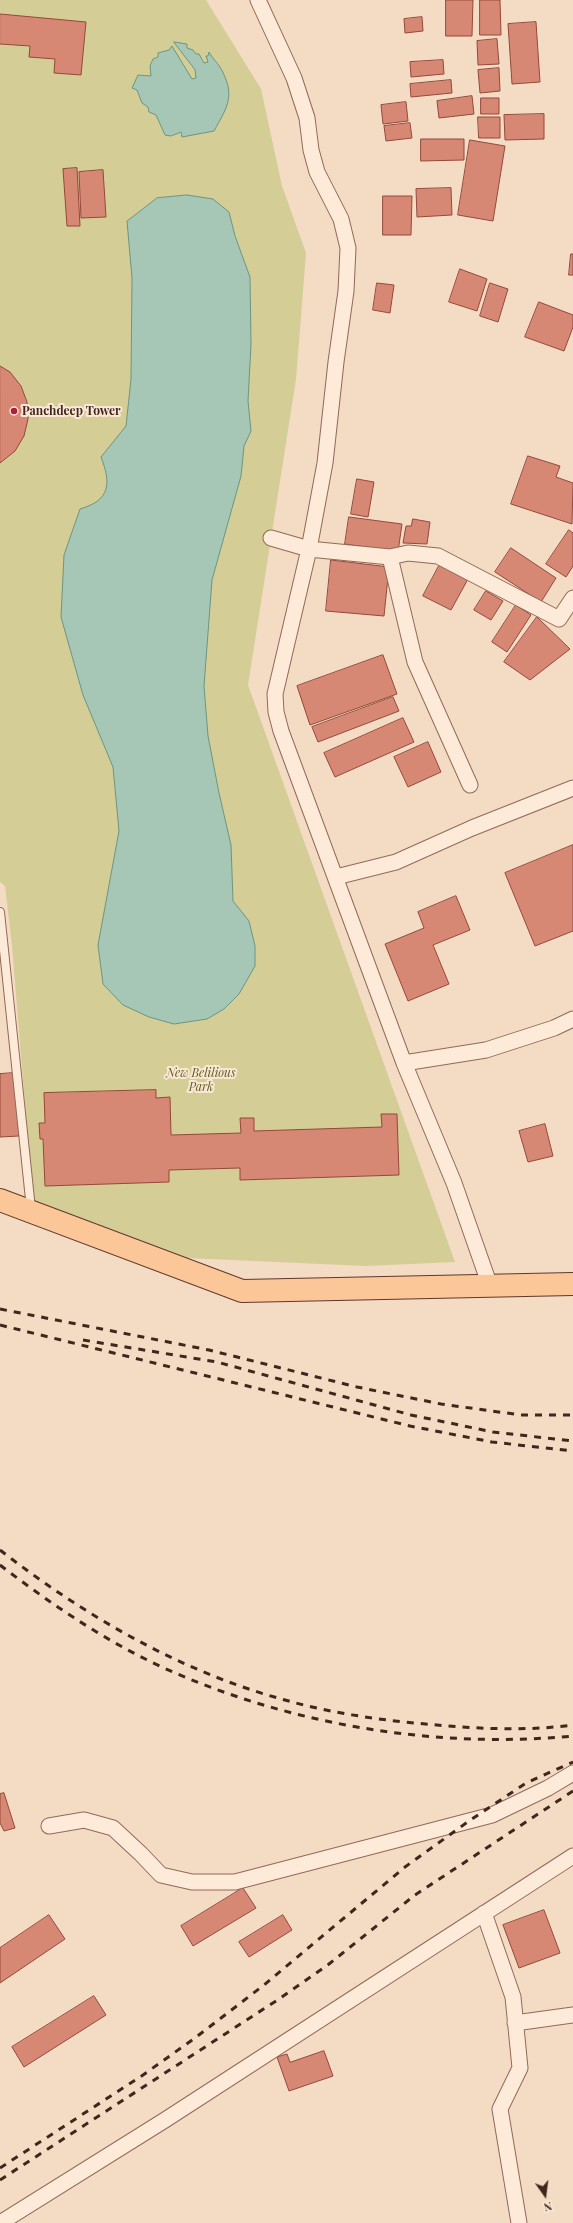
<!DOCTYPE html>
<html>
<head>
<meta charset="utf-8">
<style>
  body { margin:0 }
  #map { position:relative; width:573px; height:2223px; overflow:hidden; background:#f4dbc4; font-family:"Playfair Display",serif }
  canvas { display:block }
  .north { position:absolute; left:525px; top:2175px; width:40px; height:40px; -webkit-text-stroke:3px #fae7d5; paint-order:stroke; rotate:166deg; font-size:11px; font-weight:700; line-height:16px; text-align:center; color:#40261d }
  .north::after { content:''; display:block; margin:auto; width:14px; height:18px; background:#40261d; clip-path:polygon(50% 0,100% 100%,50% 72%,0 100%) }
</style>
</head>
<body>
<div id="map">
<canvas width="573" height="2223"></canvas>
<div class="north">N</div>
</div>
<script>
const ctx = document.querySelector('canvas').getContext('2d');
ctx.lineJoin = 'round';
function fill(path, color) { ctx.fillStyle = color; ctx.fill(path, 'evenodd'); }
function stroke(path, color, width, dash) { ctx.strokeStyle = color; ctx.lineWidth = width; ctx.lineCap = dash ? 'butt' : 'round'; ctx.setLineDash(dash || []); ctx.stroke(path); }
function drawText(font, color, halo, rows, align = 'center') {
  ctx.font = font + ' "Playfair Display",serif'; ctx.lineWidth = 4; ctx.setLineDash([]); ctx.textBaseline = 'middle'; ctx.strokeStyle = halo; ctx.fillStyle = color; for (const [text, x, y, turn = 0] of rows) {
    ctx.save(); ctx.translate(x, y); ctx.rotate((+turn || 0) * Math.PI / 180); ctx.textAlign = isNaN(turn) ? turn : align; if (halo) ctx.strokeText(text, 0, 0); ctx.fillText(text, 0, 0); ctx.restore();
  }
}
fill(new Path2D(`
  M0 0H206L261 89 282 186 306 253 296 379 248 685 455 1262 366 1266 143 1256 33 1202 12 946 5 886 0 882Z`), '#d4cd96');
const water = new Path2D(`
  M174 42 187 44V48L193 50 196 54H199L204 63 208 62 206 56H208L209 52C212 58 217 62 220 67 236 95 228 106 214 131L182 137 181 132 171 136 165 135 156 115 149 112 148 107 142 103 137 90 132 88 138 75 151 76 150 66 153 59 158 57V53L169 50 172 46 192 79 196 78 195 70Z
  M187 195 213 199 229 212 235 236 250 277 251 344 248 401 251 431 244 446 241 476 212 580 204 686 208 736 219 793 231 845 233 901 249 921 255 946V966L239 994 224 1009 207 1019 174 1024 149 1017 123 1005 103 984 98 945 119 831 113 767 83 695 61 617 64 555 80 509C111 500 111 483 101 457L126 426 131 379 132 278 127 221 157 198Z`);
fill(water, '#a6c7b6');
stroke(water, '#6b9682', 1);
const building = new Path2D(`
  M446 0H473L472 36H446Z
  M480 0H500L501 35H480Z
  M0 14 86 22 81 75 54 73 55 59 29 57 30 46 0 44Z
  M422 17 423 31 405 33 404 19Z
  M536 22 540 82 512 84 508 24Z
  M497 39 499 64 478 65 477 41Z
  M443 60 444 74 411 77 410 62Z
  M499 68 500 91 480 93 478 70Z
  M451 80 452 93 411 97 410 84Z
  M472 96 474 114 439 118 437 101Z
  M481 98H499V114H481Z
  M406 102 408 121 383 124 381 105Z
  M544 114V139L505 140 504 115Z
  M478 117H500V138H479Z
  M410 123 412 138 386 141 384 126Z
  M421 139H464V160L421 161Z
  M470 140 505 146 493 221 458 215Z
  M77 168 80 226H67L63 169Z
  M103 170 106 217 81 218 79 172Z
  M451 188 452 215 417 217 416 189Z
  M383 196H412L411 235H383Z
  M571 254H573V275H569Z
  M460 269 487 279 477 311 449 302Z
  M377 283 394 285 390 313 373 310Z
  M490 283 508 289 498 322 480 316Z
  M539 302 573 315V327L564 351 525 337Z
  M0 366 10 372 21 386 27 402 28 419 24 436 15 451 0 463Z
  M528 456 560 466 556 477 573 483 572 524 511 504Z
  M357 479 374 482 368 517 351 514Z
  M349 517 402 524 398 552 345 544Z
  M413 519 430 522 427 544 403 543 406 526H411Z
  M569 530 573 533V566L566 577 546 564Z
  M511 548 556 578 541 602 495 572Z
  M331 560 389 567 384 616 326 611Z
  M440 564 468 579 451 610 423 596Z
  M486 591 503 601 491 620 474 610Z
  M516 605 531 615 507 652 492 642Z
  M537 617 570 649 530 680 504 662Z
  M383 655 397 694 310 725 297 686Z
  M393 697 399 711 318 742 312 727Z
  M403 718 414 742 335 777 324 753Z
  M428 742 441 772 408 787 394 757Z
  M573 845V931L535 946 505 873Z
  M456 896 470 930 433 945 449 984 408 1001 385 944 424 928 418 912Z
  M14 1073 19 1136 0 1137V1074Z
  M156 1090V1098L170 1097 171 1135 241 1133 240 1118H254V1131L382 1127 381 1114H397L399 1175 240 1180V1168L169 1170V1182L45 1186 43 1139H40L39 1123H45L44 1093Z
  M545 1124 553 1156 528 1162 519 1131Z
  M4 1793 15 1828 4 1831 0 1823V1794Z
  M243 1888 256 1908 193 1946 181 1926Z
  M544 1910 560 1953 519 1968 503 1925Z
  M49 1915 65 1939 0 1983V1948Z
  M283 1915 292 1930 249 1957 239 1942Z
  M94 1996 106 2015 24 2067 12 2047Z
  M324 2051 333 2076 289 2091 277 2057 287 2054 290 2062Z`);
fill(building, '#d78875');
stroke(building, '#944939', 1);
const service = new Path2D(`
  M0 912 31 1209`);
const minor = new Path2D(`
  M258 0 294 78 307 118 311 150 317 172 341 219 348 248 346 291 336 362 325 463 309 549 275 694 276 712 281 731 404 1063 454 1183 490 1286
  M271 538 309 549 390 557 408 553 438 556 559 619 573 598
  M390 557 415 662 470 785
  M336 877 396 862 472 828 573 788
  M404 1063 486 1050 554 1028 573 1019
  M49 1826 84 1820 113 1828 141 1854 161 1875 192 1882H235L492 1815 548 1788 573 1773
  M484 1913 513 1997 520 2068 500 2109 519 2223
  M515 2023 573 2015
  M0 2223 165 2120 573 1856`);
const primary = new Path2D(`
  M0 1200 242 1291 573 1284`);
stroke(service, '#926957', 10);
stroke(minor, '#926957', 17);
stroke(primary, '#5f382c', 24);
stroke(service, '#fdead9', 8);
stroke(minor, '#fdead9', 15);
stroke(primary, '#fbc698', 22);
stroke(new Path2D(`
  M0 1309 209 1350 357 1387 441 1404 521 1415H573
  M0 1325 410 1426 492 1442 573 1451
  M83 1340 217 1362 411 1415 493 1432 573 1441
  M0 1550C85 1616 181 1672 285 1700 334 1714 387 1721 437 1725 482 1729 528 1731 573 1725
  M0 1565C51 1604 105 1641 164 1668 290 1725 436 1749 573 1736
  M0 2168 143 2075 195 2038 264 1985 405 1867 469 1821 526 1783 573 1762
  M0 2180 279 1999 329 1964 415 1895 573 1791`), '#40261d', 3, [7, 7]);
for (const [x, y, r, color] of [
  [14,411,4,"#a91f3f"]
]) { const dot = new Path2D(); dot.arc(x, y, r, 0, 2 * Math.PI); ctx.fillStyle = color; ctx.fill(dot); stroke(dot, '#fae7d5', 1.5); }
drawText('bold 12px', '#40261d', '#fae7d5', [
  ["Panchdeep Tower",22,411]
], 'left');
drawText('italic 12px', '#5d5f21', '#fae7d5', [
  ["New Belilious",201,1073],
  ["Park",201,1087]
]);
</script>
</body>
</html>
